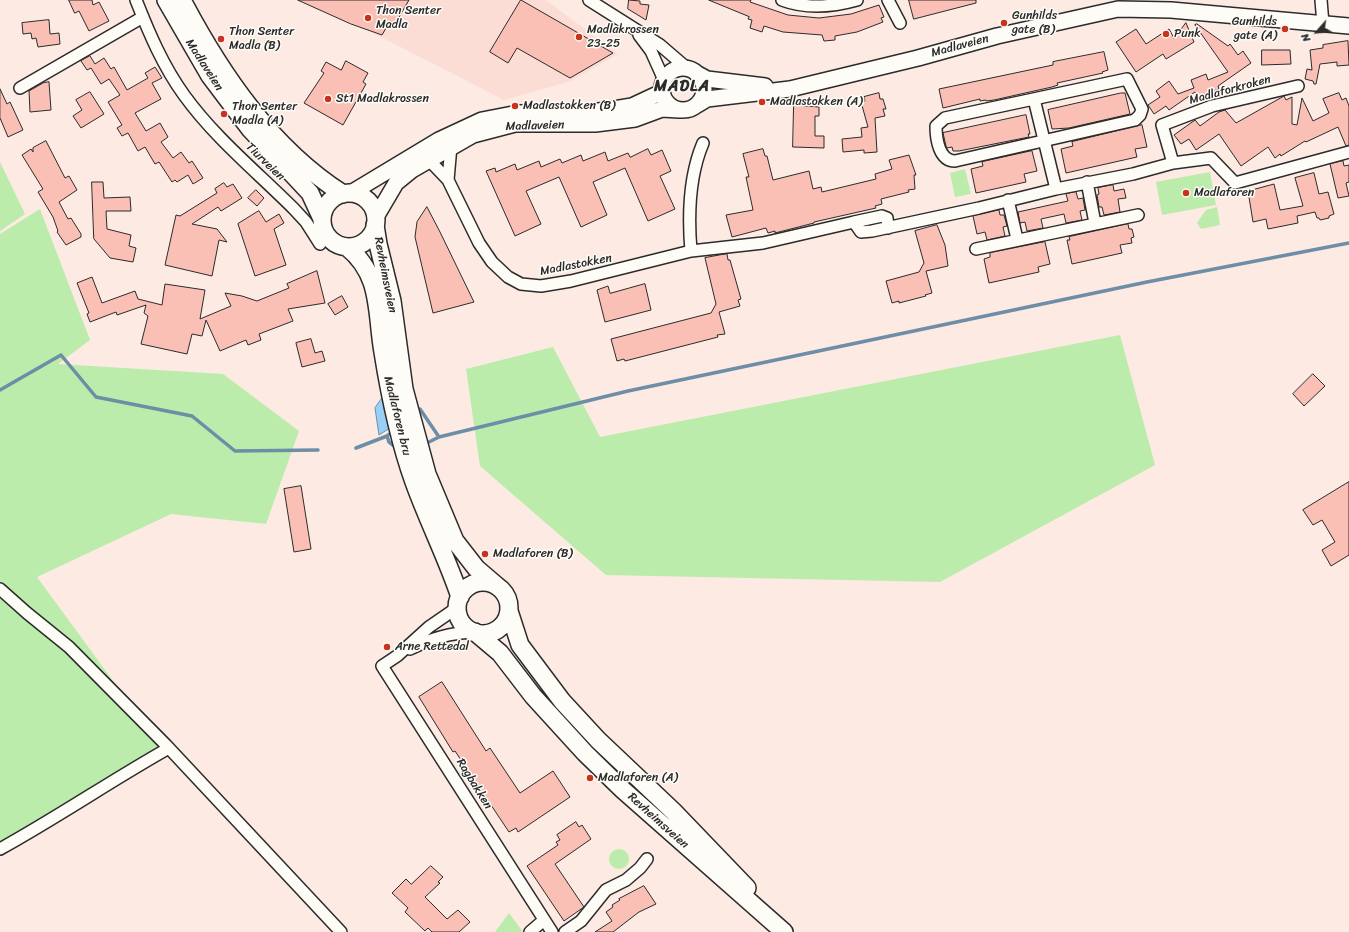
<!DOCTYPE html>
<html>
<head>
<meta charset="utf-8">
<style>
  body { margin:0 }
  #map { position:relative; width:1349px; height:932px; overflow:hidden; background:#fceae3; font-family:Sriracha,sans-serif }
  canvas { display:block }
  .north { position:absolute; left:1297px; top:12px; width:40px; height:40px; -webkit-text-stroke:3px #fdfcf7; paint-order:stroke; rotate:243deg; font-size:11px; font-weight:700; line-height:16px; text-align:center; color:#2b2b2b }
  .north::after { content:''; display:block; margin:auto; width:14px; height:18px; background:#2b2b2b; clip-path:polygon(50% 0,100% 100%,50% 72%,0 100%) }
</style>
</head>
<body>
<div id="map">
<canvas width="1349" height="932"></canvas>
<div class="north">N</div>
</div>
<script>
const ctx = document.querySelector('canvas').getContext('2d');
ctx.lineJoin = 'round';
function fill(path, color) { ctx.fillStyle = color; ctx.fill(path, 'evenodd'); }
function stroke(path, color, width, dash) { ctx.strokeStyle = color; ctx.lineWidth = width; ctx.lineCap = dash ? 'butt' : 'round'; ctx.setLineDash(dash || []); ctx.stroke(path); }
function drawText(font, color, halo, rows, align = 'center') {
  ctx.font = font + ' Sriracha,sans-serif'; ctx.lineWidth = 3; ctx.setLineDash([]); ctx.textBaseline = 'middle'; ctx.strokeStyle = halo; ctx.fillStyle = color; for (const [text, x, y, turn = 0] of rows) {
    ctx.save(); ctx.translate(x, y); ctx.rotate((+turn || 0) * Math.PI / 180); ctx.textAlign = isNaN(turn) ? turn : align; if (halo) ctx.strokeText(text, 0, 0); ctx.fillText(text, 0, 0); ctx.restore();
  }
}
fill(new Path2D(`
  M309 0H546L618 54 571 81 504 100Z`), '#fcddd5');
fill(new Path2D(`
  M0 162 25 214 0 231Z
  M965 169 971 194 955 197 950 173Z
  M1210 172 1216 205 1162 215 1156 182Z
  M1217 207 1220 225 1201 229 1197 223 1206 210Z
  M40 209 90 340 58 364 223 374 299 431 266 524 171 514 37 577 160 745 0 842V234Z
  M1120 335 1155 465 940 582 606 575 480 466 466 369 553 347 600 437Z
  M609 859a10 10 0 1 1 20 0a10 10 0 1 1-20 0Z
  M509 913 523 932H495Z`), '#bbecab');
const water = new Path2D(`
  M388 390 410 415 379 435 375 408Z`);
fill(water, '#9acff8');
stroke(water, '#6e8da6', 1);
stroke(new Path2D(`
  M0 390 61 355 96 397 192 416 235 451 318 450
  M416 412 420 409 439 437
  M387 436 389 442 398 449
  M423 445 439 437 628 391 1147 282 1349 243
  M356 448 387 436 393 431`), '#6e8da6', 3.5);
const building = new Path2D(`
  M69 0H92L93 5 99 2 109 21 89 31 79 11 75 13Z
  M298 0H409L395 24 390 21 382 35 351 24Z
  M521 0 613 53 570 78 517 48 508 63 490 52Z
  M629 0 640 1V4L649 5 646 20 628 9Z
  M709 0H751L750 2 788 15 819 18 851 14 879 5 884 17 881 18 883 22 857 32 835 36V40L824 41 822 35 783 32 764 26 762 32 750 28 752 20 748 19 749 17Z
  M909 0H976V3L914 19Z
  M49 20 50 34 59 33 60 44 38 47 36 38 32 39 31 33 23 34 22 23Z
  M1186 23 1194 42 1166 59 1163 54 1136 72 1116 42 1136 29 1146 44 1169 29 1174 38Z
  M1197 24 1228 46 1230 44 1238 55 1243 51 1251 63 1218 86 1219 89 1197 97 1195 92 1169 110 1166 106 1154 114 1148 105 1160 97 1156 91 1169 81 1178 94 1194 88 1191 80 1206 74 1208 80 1228 72 1195 25Z
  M1348 41 1349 65 1337 66V62L1320 64 1316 84H1314L1313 81 1305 79 1307 69 1312 70 1310 50 1323 48V45Z
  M1262 50H1290L1291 64 1262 65Z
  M1104 52 1108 70 1102 72 1103 73 1057 83 1058 85 1052 87 994 100 986 101V100L980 101V99L943 108 939 89 1053 65V62Z
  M90 56 95 64 104 58 111 69 114 67 127 90 148 78 145 73 155 67 162 78 152 83 161 99 135 113 146 131 160 123 168 137 161 142 173 158 181 152 189 163 192 161 203 178 193 184 188 175 177 182 175 180 172 182 159 162 155 164 145 147 138 151 128 133 122 136 117 128 122 125 108 102 120 95 109 79 101 84 91 68 87 70 81 61Z
  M346 61 368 73 363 82 366 84 343 125 304 103 324 73 321 71 326 62 341 70Z
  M49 82 51 110 30 112 29 91 43 83Z
  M0 89 7 104 10 102 23 130 8 137 0 118Z
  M90 92 104 114 81 128 73 116 82 110 76 100Z
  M879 93 880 99H883L886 109H883L885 116 875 118 877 152 864 153V150L843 152 842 139 862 137 861 128 868 127 861 102 865 101 864 97Z
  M1121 93H1125L1130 114 1069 128 1052 129 1048 110Z
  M1339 93 1342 100 1346 98 1349 106V145L1346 146 1338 127 1306 142 1305 141 1281 156 1280 154 1275 158 1268 147 1241 166 1219 134 1196 150 1189 139 1181 144 1174 135 1195 120 1200 126 1219 112 1225 110 1236 123 1284 96 1286 100 1292 97V124L1297 125 1302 98 1313 121 1329 113 1323 99Z
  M794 105 819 107V116H815V136H824V148L793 147Z
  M1026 115 1030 134H1028L1029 137 959 151H953L952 147 947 148 946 146 943 133Z
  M1142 125 1147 147 1135 149 1137 157 1066 173 1061 149 1073 146 1072 142Z
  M46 141 65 178 69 176 77 190 59 202 68 219 71 218 81 234V237L66 245 57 232 58 231 53 217 38 192 43 189 22 155 31 149 33 152V148Z
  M648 149 651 155 662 150 671 171 660 176 675 209 648 221 625 168 593 182 607 215 581 227 559 177 526 191 541 224 515 236 486 171 495 168 496 172 515 164 517 170 539 161 541 167 560 159 562 163 581 155 583 161 605 152 608 161 628 153 630 157Z
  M763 149 765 156H767L773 180 809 171 813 189 821 187 822 192 876 179 875 174 892 169 889 160 909 155 916 175H914L915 189 908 190 909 192 881 199 882 204 875 206 876 208 814 222V223L775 233V231L768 233 766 228 732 237 726 215 753 210 746 177H749L743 154Z
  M1032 151 1037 171 1024 174 1026 182 976 193 971 169 983 166 982 162Z
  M1343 161 1344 166 1349 165V182L1346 183 1349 196 1338 198 1330 164Z
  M1314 173 1319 194 1328 192 1334 214 1329 216V218L1320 220 1319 218H1317L1315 212 1297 216 1298 223 1268 229 1266 219 1253 222 1248 191 1274 184 1280 210 1303 206 1295 178Z
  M92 182H103L104 198 130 197 131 211H106L107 229 131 235 129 246 136 248 133 262 110 258 94 239Z
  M224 183 227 187 233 184 242 198 221 211 218 207 192 224 217 229 227 242 219 240 212 276 165 265 176 215 180 216 217 193 215 189Z
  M1113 185 1114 191 1124 189 1126 198 1118 199 1120 212 1104 215 1102 207H1099L1097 195 1099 194 1098 188Z
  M256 190 264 198 257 206 248 198Z
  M1076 192 1078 199 1083 198 1085 210 1080 211 1082 220 1066 223 1064 214 1041 219 1043 228 1027 231 1025 222 1020 223 1018 212 1068 201 1066 194Z
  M427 207 440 232 474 302 433 313 415 237 417 222Z
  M999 210 1000 215H1004L1007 226 1003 227 1005 236 987 240 985 232 977 234 973 216Z
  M259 211 266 222 279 214 284 223 274 229 286 265 255 276 238 224Z
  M1128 224 1129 229H1132L1134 237 1131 238 1132 243 1120 245 1122 253 1072 264 1067 240H1070L1069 237Z
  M937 225 945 245 948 266 926 271 932 293 925 295 926 296 899 303V301L892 303 886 281 919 272 924 263 915 231Z
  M1045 242 1050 264 1038 267 1039 272 989 283 984 259 990 257V253Z
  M727 254 728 260H730L741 299 738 300 740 306 719 312 725 334 717 335 718 337 625 361 624 359 617 361 611 339 711 313 716 304 705 258Z
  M317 271 325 303 288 309 293 321 259 334 261 340 248 345 246 340 220 351 206 320 202 336 192 334 187 354 141 344 148 316 144 313 146 305 117 315 116 312 90 322 87 314 89 313 77 283 92 277 102 303 135 291 138 299 162 305 165 284 205 290 200 319 231 306 225 293 242 296 257 301 289 288 287 284Z
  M645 284 651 310 605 322 597 290 608 286 610 293Z
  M342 296 348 307 335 315 328 304Z
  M311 339 315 353 322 351 325 361 302 367 296 343Z
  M1313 374 1325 386 1304 406 1293 394Z
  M1349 482V555L1331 566 1322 550 1335 542 1322 520 1313 525 1303 510Z
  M301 486 311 549 294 552 284 489Z
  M442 682 486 751 490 748 520 793 553 771 570 797 518 832 516 828 509 832 455 751 453 752 419 697Z
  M576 822 579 827 582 825 591 839 555 864 584 907 564 921 527 866 558 845 556 842 560 840 557 835Z
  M431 866 443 877 438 882 440 883 425 897 447 919 458 910 470 922 459 932H432L428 928 425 931 405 912 408 908 392 893 406 879 411 884Z
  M644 886 656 904 639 912 613 932H595L612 921 606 912 613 907 612 905 620 900 619 899Z`);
fill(building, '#fbc0b5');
stroke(building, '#2b2b2b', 1);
const minor = new Path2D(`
  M136 0C149 33 163 66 184 95 215 138 257 172 294 209L306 222 320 244
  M589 0 660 45 688 69
  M782 0C806 9 832 7 857 0
  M888 0 900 23
  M1321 0 1323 24
  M639 35 651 51 664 80
  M1127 79 1142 109 1140 115 1135 120 955 161C939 161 936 139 936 126L945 118Z
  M20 88 143 17
  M1034 99 1056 189
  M429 160 448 180 479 243 492 262 508 277 521 284 541 286 571 281 691 251 763 243 854 222 861 232 872 231 979 208 1056 189 1133 174 1173 163 1211 158 1235 183 1349 152
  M1173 163 1162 125 1212 106 1298 86
  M448 180 451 146
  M1087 182 1095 223
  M1008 200 1017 239
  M854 222 882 216 887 218 888 228
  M976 249 1138 215
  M691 251C688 216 689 176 703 143
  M0 589 27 613 69 647 166 745 341 932
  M458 607 429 627 397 656 382 666 552 932
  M410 649C433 638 449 633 475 632
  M0 849C58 817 112 780 169 748
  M530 932 544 920
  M565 932 581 921 606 890 626 880 640 868 647 859`);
const secondary = new Path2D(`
  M662 89a21 21 0 1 1 42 0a21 21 0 1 1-42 0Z
  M696 73 707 79 765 86
  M697 105 707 99 790 89 918 58 997 36 1118 9 1171 10 1349 26
  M351 193 439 140 482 120 518 113 591 112 614 109 632 106 662 92
  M376 217 396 183 412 170 473 135 515 124H595L635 119 662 109 679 110`);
const primary = new Path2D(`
  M166 0 210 76 250 129 310 193 322 219
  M182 0C221 74 271 148 343 194
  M322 220a27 27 0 1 1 54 0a27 27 0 1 1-54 0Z
  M375 225 378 244 392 301 404 389 427 474 455 541 476 568 497 586
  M347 247C382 275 376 312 383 352 390 396 399 440 414 482 428 521 447 558 460 597
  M457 608a26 26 0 1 1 52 0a26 26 0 1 1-52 0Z
  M509 611 520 645 562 701 598 740 673 811 747 888
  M475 632 500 653 533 696 585 753 623 790 784 932`);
stroke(minor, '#2b2b2b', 14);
stroke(secondary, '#2b2b2b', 18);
stroke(primary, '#2b2b2b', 20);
stroke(minor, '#fdfcf7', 11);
stroke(secondary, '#fdfcf7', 15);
stroke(primary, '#fdfcf7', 17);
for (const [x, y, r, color] of [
  [368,18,4,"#c8321e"],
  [1004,23,4,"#c8321e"],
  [1285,29,4,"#c8321e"],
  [1166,34,4,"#c8321e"],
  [579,37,4,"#c8321e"],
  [221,39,4,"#c8321e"],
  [328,99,4,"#c8321e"],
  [762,102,4,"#c8321e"],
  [515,106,4,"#c8321e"],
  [224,114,4,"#c8321e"],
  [1186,193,4,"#c8321e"],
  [485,554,4,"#c8321e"],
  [387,647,4,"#c8321e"],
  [590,778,4,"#c8321e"]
]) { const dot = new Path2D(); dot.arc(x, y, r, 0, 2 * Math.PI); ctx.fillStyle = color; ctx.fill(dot); stroke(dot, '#fdfcf7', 1.5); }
drawText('12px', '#2b2b2b', '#fdfcf7', [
  ["Thon Senter",376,11],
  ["Madla",376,25],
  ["Gunhilds",1012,16],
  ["gate (B)",1012,30],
  ["Gunhilds",1277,22,"right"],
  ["gate (A)",1277,36,"right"],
  ["Madlakrossen",587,30],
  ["23-25",587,44],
  ["Thon Senter",229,32],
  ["Madla (B)",229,46],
  ["Punk",1174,34],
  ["St1 Madlakrossen",336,99],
  ["Madlastokken (A)",770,102],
  ["Madlastokken (B)",523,106],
  ["Thon Senter",232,107],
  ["Madla (A)",232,121],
  ["Madlaforen",1194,193],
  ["Madlaforen (B)",493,554],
  ["Arne Rettedal",395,647],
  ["Madlaforen (A)",598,778]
], 'left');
drawText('12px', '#2b2b2b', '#fdfcf7', [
  ["Madlaveien",960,46,-15],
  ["Madlaveien",204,65,57],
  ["Madlaforkroken",1230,90,-15],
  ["Madlaveien",535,126,-2],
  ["Tiurveien",265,162,44],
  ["Madlastokken",576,265,-11],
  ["Revheimsveien",385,275,79],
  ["Madlaforen bru",397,416,76],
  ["Ragbakken",474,784,58],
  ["Revheimsveien",658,821,42]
]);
ctx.letterSpacing = '1px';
drawText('bold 16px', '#2b2b2b', '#fdfcf7', [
  ["MADLA",682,87]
]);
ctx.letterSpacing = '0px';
</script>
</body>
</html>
